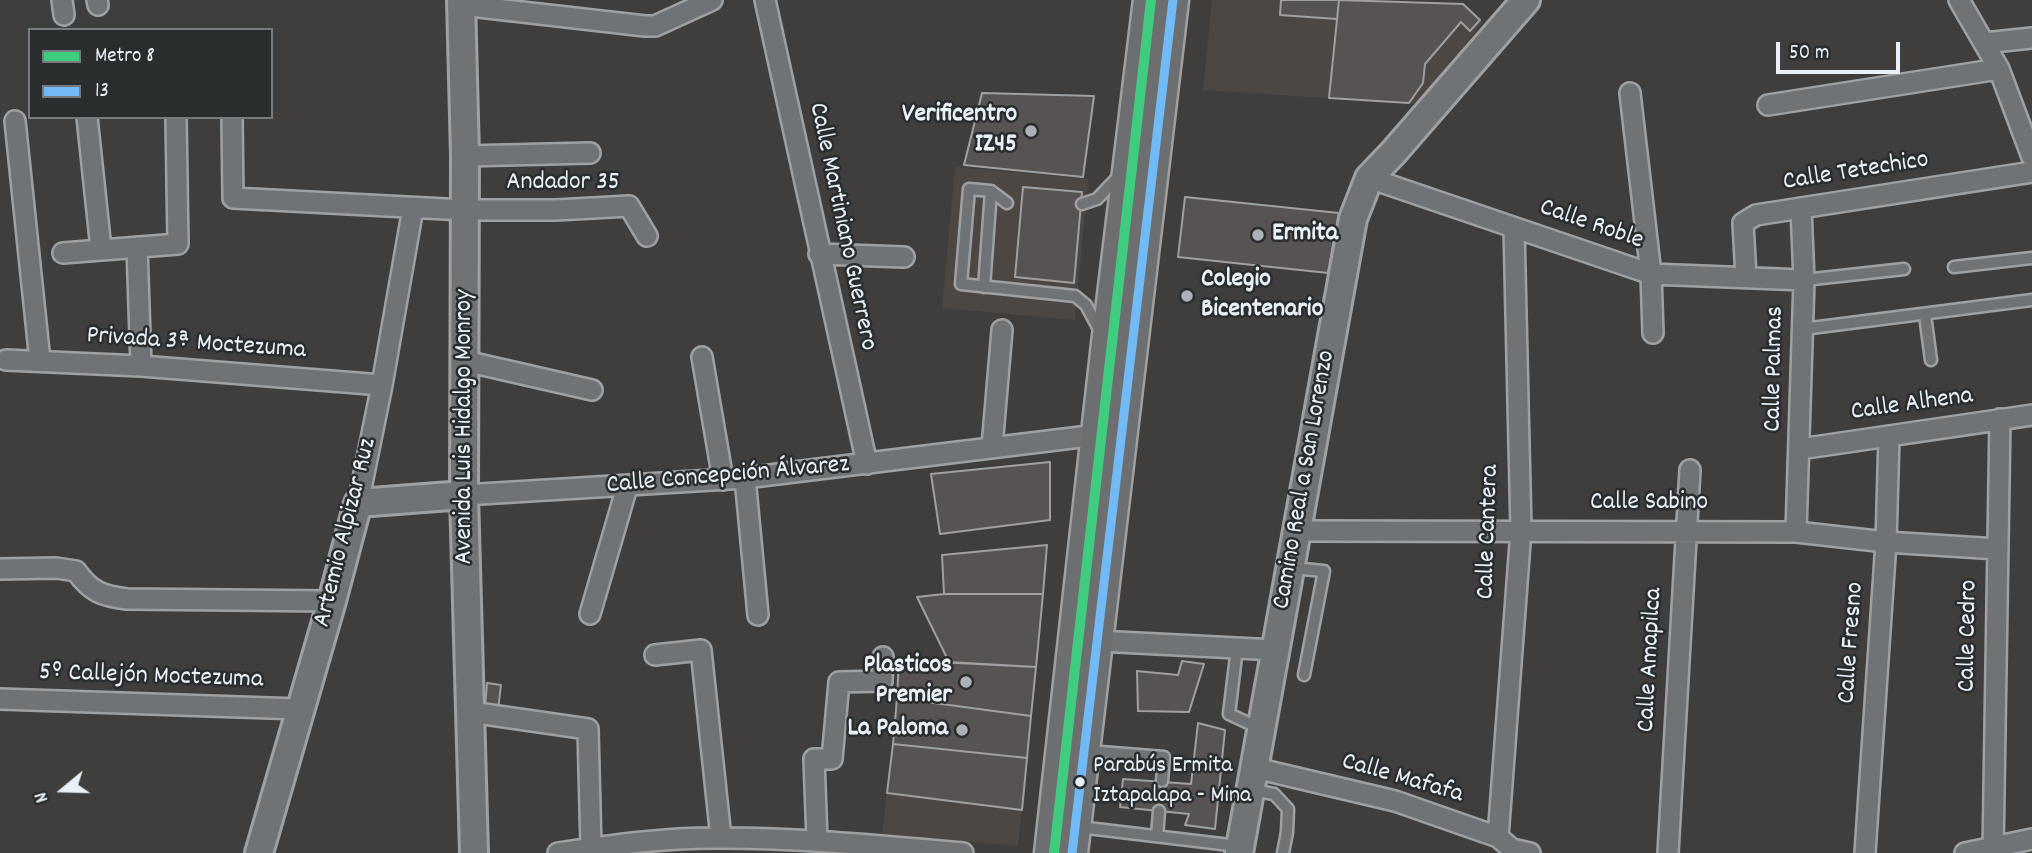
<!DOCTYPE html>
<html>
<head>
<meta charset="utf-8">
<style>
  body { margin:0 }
  #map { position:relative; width:2032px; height:853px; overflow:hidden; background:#3f3e3d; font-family:Dekko,sans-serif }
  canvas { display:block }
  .legend { position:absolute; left:28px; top:28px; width:245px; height:91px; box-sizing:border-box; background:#2a2d2e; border:2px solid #767b7f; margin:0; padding:9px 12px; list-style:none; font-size:21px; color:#e8f1f8 }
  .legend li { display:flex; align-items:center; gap:14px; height:35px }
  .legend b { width:35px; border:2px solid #767b7f }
  .north { position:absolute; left:28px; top:755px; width:70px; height:70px; -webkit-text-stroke:5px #2a2d2e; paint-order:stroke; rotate:251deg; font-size:19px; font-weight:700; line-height:28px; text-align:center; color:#e8f1f8 }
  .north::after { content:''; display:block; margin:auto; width:24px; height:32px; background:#e8f1f8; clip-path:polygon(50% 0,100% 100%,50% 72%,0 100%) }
  .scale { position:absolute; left:1776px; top:42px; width:124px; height:32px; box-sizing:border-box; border:4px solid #e8f1f8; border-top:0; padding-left:9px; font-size:21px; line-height:24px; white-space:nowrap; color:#e8f1f8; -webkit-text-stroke:5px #2a2d2e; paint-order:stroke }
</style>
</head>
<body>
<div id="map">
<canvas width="2032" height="853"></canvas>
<ul class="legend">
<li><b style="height:9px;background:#40cc7e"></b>Metro 8</li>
<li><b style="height:9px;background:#71baf5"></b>13</li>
</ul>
<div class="north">N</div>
<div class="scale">50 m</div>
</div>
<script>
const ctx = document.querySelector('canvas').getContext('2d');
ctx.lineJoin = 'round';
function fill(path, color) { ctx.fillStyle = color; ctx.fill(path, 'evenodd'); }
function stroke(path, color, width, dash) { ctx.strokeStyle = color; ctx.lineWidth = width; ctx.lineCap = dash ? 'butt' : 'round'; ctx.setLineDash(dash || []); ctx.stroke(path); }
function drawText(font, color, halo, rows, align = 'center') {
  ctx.font = font + ' Dekko,sans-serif'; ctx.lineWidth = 5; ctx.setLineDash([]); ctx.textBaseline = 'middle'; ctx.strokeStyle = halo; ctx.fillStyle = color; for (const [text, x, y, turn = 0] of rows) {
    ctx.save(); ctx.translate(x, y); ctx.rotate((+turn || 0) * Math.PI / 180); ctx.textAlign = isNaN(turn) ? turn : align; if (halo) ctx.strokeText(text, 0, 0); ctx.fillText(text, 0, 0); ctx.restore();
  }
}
fill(new Path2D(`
  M1212 0H1371L1463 4 1483 22 1419 104 1203 90Z
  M955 167 1088 179 1075 320 942 308Z
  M893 744 1027 758 1018 846 882 834Z`), '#4d4744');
const building = new Path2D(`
  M1281 0H1339L1337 19 1280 15Z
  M1339 0 1463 4 1480 20 1470 31 1461 22 1425 64 1423 83 1409 103 1329 98Z
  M982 93 1094 96 1083 177 964 165Z
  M1023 187 1082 192 1074 283 1015 277Z
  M1185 197 1339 213 1328 273 1178 257Z
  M1050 462V520L940 534 931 474Z
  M1047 545 1043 594H944L942 555Z
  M944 594H1043L1036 667 949 662 917 597Z
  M899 660 1036 667 1031 716 897 698Z
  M1182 661 1204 664 1189 712 1138 711 1137 671 1178 675Z
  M487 683 501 685 498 710 485 709Z
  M897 698 1031 716 1027 758 893 744Z
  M1198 723 1225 730 1215 829 1185 825 1189 814 1120 807 1123 779 1191 784Z
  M893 744 1027 758 1022 810 887 793Z`);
fill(building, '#575352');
stroke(building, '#9fa0a1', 2);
const lane = new Path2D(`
  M1007 203 991 191 969 189 961 284 1075 296 1086 305 1101 333
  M1082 204 1097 199 1119 176
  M1954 267 2032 258
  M1804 280 1904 269
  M984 287 991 191
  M1925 315 1931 360
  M1803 329 2032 300
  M1292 568 1324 571 1304 675
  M1237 648 1229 714 1259 728
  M1088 751 1164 757 1162 781
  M1252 790 1274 794 1288 809 1287 832 1283 853
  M1079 827 1238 846
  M1157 836 1159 811`);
const street = new Path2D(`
  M62 0 64 15
  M97 0 98 5
  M765 0 867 464
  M1959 0 1999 69 2032 157
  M461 5 645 26H655L712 0
  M1984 43 2032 38
  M1630 93 1651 274 1653 333
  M1768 105 1999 69
  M87 117 101 249
  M232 117 233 198 465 210H556L629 206 647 236
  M15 121 40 361
  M465 156 590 153
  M1369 178 1651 274 1804 280
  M137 247 141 366
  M63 253 178 244 176 117
  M819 254 904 257
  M1746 277 1743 223 1756 215 2032 172
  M702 357 723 480
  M6 360 141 366 382 385
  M465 361 592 390
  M992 447 1002 330
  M1800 449 2032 415
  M745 478 758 615
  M464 495 745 478 1097 435
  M358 503 382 385 413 208
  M1298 531 1796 532 1886 542 1998 549
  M1796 532 1804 280 1801 208
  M0 569 56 568 76 571C91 592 102 596 127 599L332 601
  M590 614 627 487
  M1098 641 1276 650
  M655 655 701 650 721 838
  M0 699 300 709
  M470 712 588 729 591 848
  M1255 768 1395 801 1498 837 1512 849 1530 853
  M1498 837 1521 530 1514 228
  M817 840 814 759H832L839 682 882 681 883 657
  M558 853C612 845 668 837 723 838 804 838 883 846 963 853
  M1668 853 1690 470
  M1865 853 1886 542 1889 437
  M1965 853 2032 839
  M1993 853 2000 419`);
const secondary = new Path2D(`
  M461 0 465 156 464 495 474 853
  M259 853 332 601 358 503 464 495
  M1239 853 1353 219 1369 178 1393 153 1526 0`);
const primary = new Path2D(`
  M1050 853 1107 344 1149 0
  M1072 853 1173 0`);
stroke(lane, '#9fa0a1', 15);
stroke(street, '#9fa0a1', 24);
stroke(secondary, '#9fa0a1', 32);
stroke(primary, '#9fa0a1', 35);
stroke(lane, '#6f7375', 10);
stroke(street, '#6f7375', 19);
stroke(secondary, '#6f7375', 26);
stroke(primary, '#6d6e6f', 30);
stroke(new Path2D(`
  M1072 853 1173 0`), '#71baf5', 9);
stroke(new Path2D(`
  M1054 853 1151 0`), '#40cc7e', 10);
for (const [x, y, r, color] of [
  [1031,131,7,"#adb2b7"],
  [1258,235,7,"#adb2b7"],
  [1187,296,7,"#adb2b7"],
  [966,682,7,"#adb2b7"],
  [962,730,7,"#adb2b7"],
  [1080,782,6,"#e8f1f8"]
]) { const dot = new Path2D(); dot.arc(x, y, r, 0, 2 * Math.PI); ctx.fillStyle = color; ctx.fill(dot); stroke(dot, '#2a2d2e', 2.5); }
drawText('24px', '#e8f1f8', '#2a2d2e', [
  ["Parabús Ermita",1093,768],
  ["Iztapalapa - Mina",1093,798]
], 'left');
drawText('bold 26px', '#e8f1f8', '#2a2d2e', [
  ["Verificentro",1017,116],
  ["IZ45",1017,146],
  ["Ermita",1272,235,"left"],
  ["Colegio",1201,281,"left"],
  ["Bicentenario",1201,311,"left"],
  ["Plasticos",952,667],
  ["Premier",952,697],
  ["La Paloma",948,730]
], 'right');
drawText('26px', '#e8f1f8', '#2a2d2e', [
  ["Calle Tetechico",1856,173,-9],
  ["Andador 35",563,184],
  ["Calle Roble",1591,226,19],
  ["Calle Martiniano Guerrero",841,227,78],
  ["Privada 3ª Moctezuma",196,345,4],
  ["Calle Palmas",1776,369,-89],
  ["Calle Alhena",1912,406,-8],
  ["Avenida Luis Hidalgo Monroy",466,427,-90],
  ["Calle Concepción Álvarez",728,477,-5],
  ["Camino Real a San Lorenzo",1306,480,-80],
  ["Calle Sabino",1649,504],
  ["Calle Cantera",1490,532,-88],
  ["Artemio Alpizar Ruz",347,533,-76],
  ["Calle Cedro",1970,636,-89],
  ["Calle Fresno",1853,643,-86],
  ["Calle Amapilca",1652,660,-87],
  ["5º Callejón Moctezuma",151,678,2],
  ["Calle Mafafa",1402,780,16]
]);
</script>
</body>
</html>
